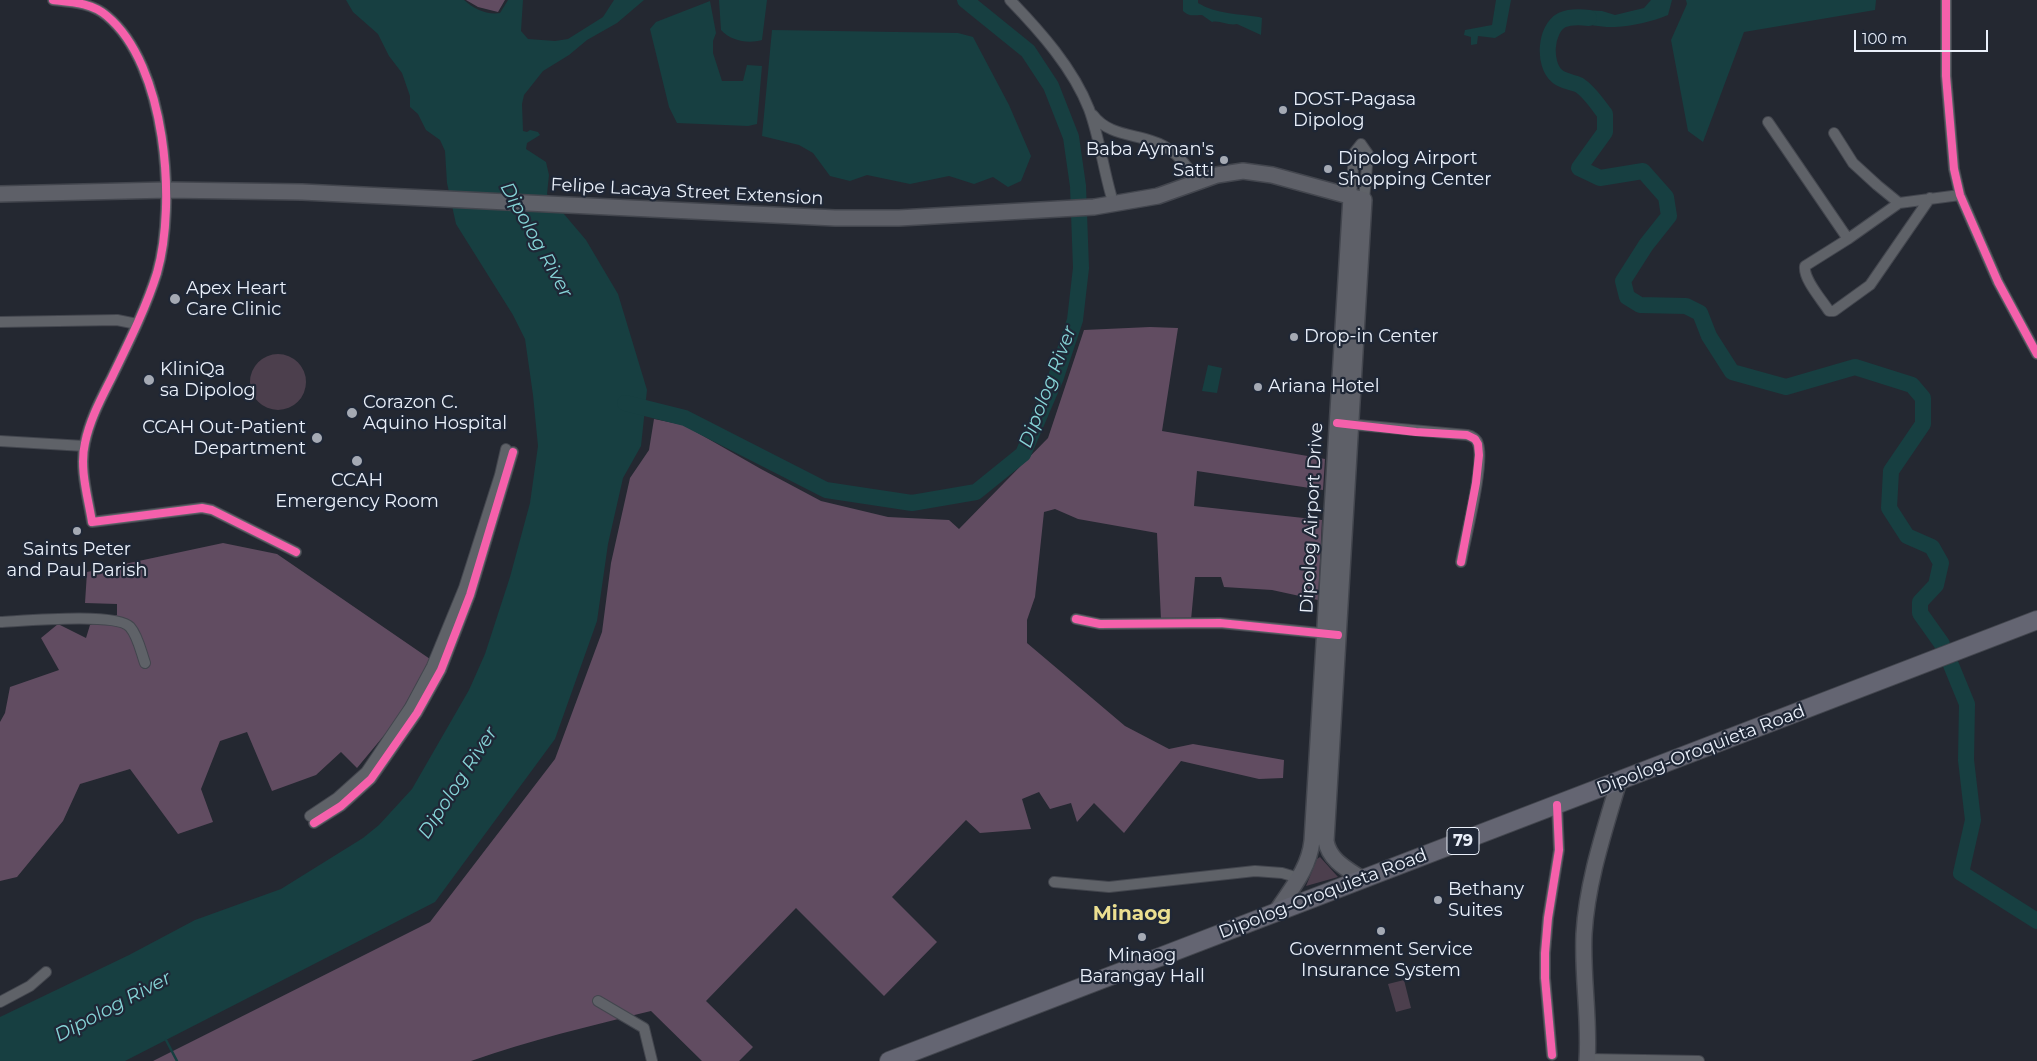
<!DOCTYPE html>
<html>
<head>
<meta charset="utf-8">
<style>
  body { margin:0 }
  #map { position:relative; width:2037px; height:1061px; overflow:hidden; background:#242831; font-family:Montserrat,sans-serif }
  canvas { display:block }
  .scale { position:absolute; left:1854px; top:30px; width:134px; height:22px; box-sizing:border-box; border:2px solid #eaf0fa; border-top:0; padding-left:6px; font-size:15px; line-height:18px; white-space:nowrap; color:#eaf0fa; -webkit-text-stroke:4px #1f2736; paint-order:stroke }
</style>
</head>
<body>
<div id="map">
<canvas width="2037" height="1061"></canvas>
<div class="scale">100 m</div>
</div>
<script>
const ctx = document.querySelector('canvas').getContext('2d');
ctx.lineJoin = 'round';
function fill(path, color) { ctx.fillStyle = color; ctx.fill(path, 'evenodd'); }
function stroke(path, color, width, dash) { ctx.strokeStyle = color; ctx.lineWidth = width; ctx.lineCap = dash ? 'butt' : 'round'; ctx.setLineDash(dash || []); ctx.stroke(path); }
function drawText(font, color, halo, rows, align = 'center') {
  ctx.font = font + ' Montserrat,sans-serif'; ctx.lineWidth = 4.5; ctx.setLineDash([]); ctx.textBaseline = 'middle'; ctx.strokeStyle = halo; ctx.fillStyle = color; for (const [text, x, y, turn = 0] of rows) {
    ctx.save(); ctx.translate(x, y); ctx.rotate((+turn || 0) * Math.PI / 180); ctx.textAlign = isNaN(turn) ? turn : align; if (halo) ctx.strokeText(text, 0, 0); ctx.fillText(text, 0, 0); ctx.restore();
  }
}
fill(new Path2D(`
  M250 382a28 28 0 1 1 56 0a28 28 0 1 1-56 0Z
  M1320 857 1338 877 1306 886 1317 859Z
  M1404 980 1411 1008 1396 1012 1388 984Z`), '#4c3f4d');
fill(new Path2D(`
  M466 0H505L498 12 478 7Z
  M1150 327 1178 328 1162 431 1325 459 1323 490 1197 471 1194 506 1322 520 1318 600 1272 590 1224 587 1221 577H1195L1191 620H1161L1157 533 1078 519 1055 509 1044 512 1035 597 1027 620V643L1125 726 1169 749 1193 744 1284 760 1283 778 1259 779 1181 761 1124 833 1094 803 1077 822 1071 803 1050 809 1039 792 1022 799 1031 829 980 833 966 820 892 897 937 942 884 996 796 908 706 1001 753 1047 739 1061H702L651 1011C590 1026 530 1040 471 1061H153L430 922 555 759 602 632 611 563 630 478 649 450 654 419 684 425 761 469 821 501 888 517 949 520 959 529 1048 438 1084 330Z
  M223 543 277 554 430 659 396 721 357 768 341 752 316 775 272 791 247 732 220 741 201 789 213 822 178 834 130 769 80 784 63 821 17 877 0 881V722L5 713 10 687 59 670 41 638 58 624 86 638 90 625 117 615V604L85 603 87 572Z`), '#614c61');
fill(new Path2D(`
  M346 0H464C474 9 487 15 500 13L508 0H523L521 31 528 39 555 41 568 39 603 17 614 0H644L617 23 587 40 569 55 543 71 524 95 522 104 523 131 527 132 530 130 538 132 540 135 527 143 526 149 546 162 549 175 547 194 586 240 618 294 647 390 641 446 623 478 608 544 597 621 555 739 435 902 125 1061H0V1017L129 955 195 920 281 889 363 838 379 825 412 789 469 690 485 654 510 577 530 503 538 446 533 395 525 339 513 315 456 224 447 183 445 151 440 140 426 130 418 114 410 107V96L402 73 389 56 378 34 353 12Z
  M719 0H767L762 40C748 44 731 41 721 30Z
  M1183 0H1198V3C1216 14 1239 14 1259 17L1262 18 1261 35 1237 24C1228 26 1220 20 1212 22L1202 15C1193 15 1190 17 1183 11Z
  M1496 0H1511L1505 32 1495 38 1478 36 1477 44 1471 45V37L1464 35 1465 30 1492 25Z
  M1651 0H1672L1668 15C1651 22 1633 26 1615 27 1596 28 1585 21 1565 25L1569 14 1584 10 1602 11 1615 15 1644 8Z
  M1686 0H1876L1875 10 1744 32 1703 142 1688 131 1671 40 1687 4Z
  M710 1 716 33 713 41V53L722 81H743L747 65 762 66 757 124 748 126 677 123 669 107 650 29 656 22Z
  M772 30 958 33 973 37 1009 105 1031 156 1021 181 1008 187 993 177 974 184 949 176 910 184 867 175 850 181 830 176 813 153 799 145 762 136Z
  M1208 365 1222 368 1217 393 1202 391Z`), '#173f41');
stroke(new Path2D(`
  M166 1040 177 1061`), '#173f41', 2.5);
stroke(new Path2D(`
  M1589 18C1581 17 1569 17 1562 20 1545 29 1543 64 1557 76 1562 81 1572 82 1579 85 1589 91 1598 105 1605 114V132L1579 168 1600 178 1643 171 1666 197 1669 216 1646 245 1623 281 1627 297 1640 305 1686 306 1700 313 1709 336 1732 372 1786 387 1855 367 1912 385 1923 398V424L1891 471 1889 508 1907 536 1932 547 1941 563 1936 585 1920 602V613L1942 644
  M625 403 685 418 826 490 912 503 976 492 1023 454 1056 377 1075 320 1081 268 1078 186 1071 137 1051 86 1028 51 965 0
  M1951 665 1967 704 1966 760 1973 820 1961 873 2037 921`), '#173f41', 16);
const minor = new Path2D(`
  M53 0C72 2 92 3 107 16 166 65 177 203 157 273 146 308 128 344 112 377 101 399 90 419 85 443 79 468 88 497 92 522L202 508 212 510 296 552
  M1010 0C1040 31 1073 68 1089 109 1099 136 1103 167 1111 195
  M1946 0V76L1954 169 1960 195 1998 282 2037 354
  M1093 115C1107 134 1131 134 1152 141 1172 147 1187 164 1197 182
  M1768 122 1848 239
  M1834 133 1853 163 1877 185 1899 203 1960 195
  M1351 197 1354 153 1361 144 1368 154 1364 200
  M1899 203 1848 239 1805 266C1803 279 1822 300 1829 311H1834L1870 285 1930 198
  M0 322 117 320 137 324
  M1346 424 1467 435C1472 436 1477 439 1478 444 1485 463 1465 539 1461 562
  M0 441 84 446
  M1076 619 1100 624 1220 623 1330 634
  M0 622C22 621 117 612 130 627 138 636 141 652 145 663
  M310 816 337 798 366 772 410 707 432 666 464 588 500 475 506 449
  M314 823 341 806 371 779 417 713 441 670 470 595 513 452
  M1054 882 1109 887 1255 871 1282 873 1299 878
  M598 1001 644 1028 652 1061
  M0 1002 30 986 46 972
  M1552 1055 1545 978V953L1548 918 1559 850 1557 805
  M1588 1059 1699 1061`);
const secondary = new Path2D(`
  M0 194 167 190 302 192 835 218H899L1094 207 1158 196 1217 175 1243 171 1272 175 1364 200 1326 841C1329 860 1347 869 1362 879
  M1276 912C1291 889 1309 869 1312 841L1351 197
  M1587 1061C1590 1019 1582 977 1584 934 1587 882 1604 832 1619 781`);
const trunk = new Path2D(`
  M889 1061 2037 620`);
stroke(minor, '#43464e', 12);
stroke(secondary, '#43464e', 18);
stroke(trunk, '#43464e', 20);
stroke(minor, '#5f6268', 10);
stroke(secondary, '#5e6068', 15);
stroke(trunk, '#646572', 18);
stroke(new Path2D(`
  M53 0C72 2 92 3 107 16 166 65 177 203 157 273 146 308 128 344 112 377 101 399 90 419 85 443 79 468 88 497 92 522L202 508 212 510 296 552
  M1946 0V76L1954 169 1960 195 1998 282 2037 354
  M1337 423 1416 432 1467 435 1475 439 1478 444 1479 455 1476 483 1461 562
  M1076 619 1100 624 1220 623 1338 635
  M314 823 341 806 371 779 417 713 441 670 470 595 513 452
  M1552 1055 1545 978V953L1548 918 1559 850 1557 805`), '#f560ab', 8);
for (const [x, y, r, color] of [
  [1283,110,5,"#a5aab4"],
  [1224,160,5,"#a5aab4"],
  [1328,169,5,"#a5aab4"],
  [175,299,6,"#a5aab4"],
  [1294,337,5,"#a5aab4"],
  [149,380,6,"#a5aab4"],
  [1258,387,5,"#a5aab4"],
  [352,413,6,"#a5aab4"],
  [317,438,6,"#a5aab4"],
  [357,461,6,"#a5aab4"],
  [77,531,5,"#a5aab4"],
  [1438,900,5,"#a5aab4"],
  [1381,931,5,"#a5aab4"],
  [1142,937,5,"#a5aab4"]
]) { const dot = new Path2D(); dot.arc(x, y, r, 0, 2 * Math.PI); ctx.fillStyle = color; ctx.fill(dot); stroke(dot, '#1f2736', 2); }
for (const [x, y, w] of [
  [1463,841,32]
]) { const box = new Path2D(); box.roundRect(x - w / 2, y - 13.5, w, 27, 4); ctx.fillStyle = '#1f2736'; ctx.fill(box); stroke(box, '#eaf0fa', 1); }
drawText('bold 16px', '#eaf0fa', null, [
  ["79",1463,841]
]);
drawText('18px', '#eaf0fa', '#1f2736', [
  ["DOST-Pagasa",1293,100],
  ["Dipolog",1293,121],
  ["Baba Ayman's",1214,150,"right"],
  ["Satti",1214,171,"right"],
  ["Dipolog Airport",1338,159],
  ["Shopping Center",1338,180],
  ["Apex Heart",186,289],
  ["Care Clinic",186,310],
  ["Drop-in Center",1304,337],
  ["KliniQa",160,370],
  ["sa Dipolog",160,391],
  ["Ariana Hotel",1268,387],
  ["Corazon C.",363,403],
  ["Aquino Hospital",363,424],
  ["CCAH Out-Patient",306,428,"right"],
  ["Department",306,449,"right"],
  ["CCAH",357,481,"center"],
  ["Emergency Room",357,502,"center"],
  ["Saints Peter",77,550,"center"],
  ["and Paul Parish",77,571,"center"],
  ["Bethany",1448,890],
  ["Suites",1448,911],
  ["Government Service",1381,950,"center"],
  ["Insurance System",1381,971,"center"],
  ["Minaog",1142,956,"center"],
  ["Barangay Hall",1142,977,"center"]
], 'left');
drawText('18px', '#eaf0fa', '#1f2736', [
  ["Felipe Lacaya Street Extension",687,192,3],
  ["Dipolog Airport Drive",1312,518,-87],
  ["Dipolog-Oroquieta Road",1701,750,-21],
  ["Dipolog-Oroquieta Road",1323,894,-21]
]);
drawText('italic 19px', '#86d4d7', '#1f2736', [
  ["Dipolog River",536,240,61],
  ["Dipolog River",1048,387,-69],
  ["Dipolog River",458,783,-57],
  ["Dipolog River",113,1007,-28]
]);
drawText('bold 20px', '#ecdf90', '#1f2736', [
  ["Minaog",1132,914]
]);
</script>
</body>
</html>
